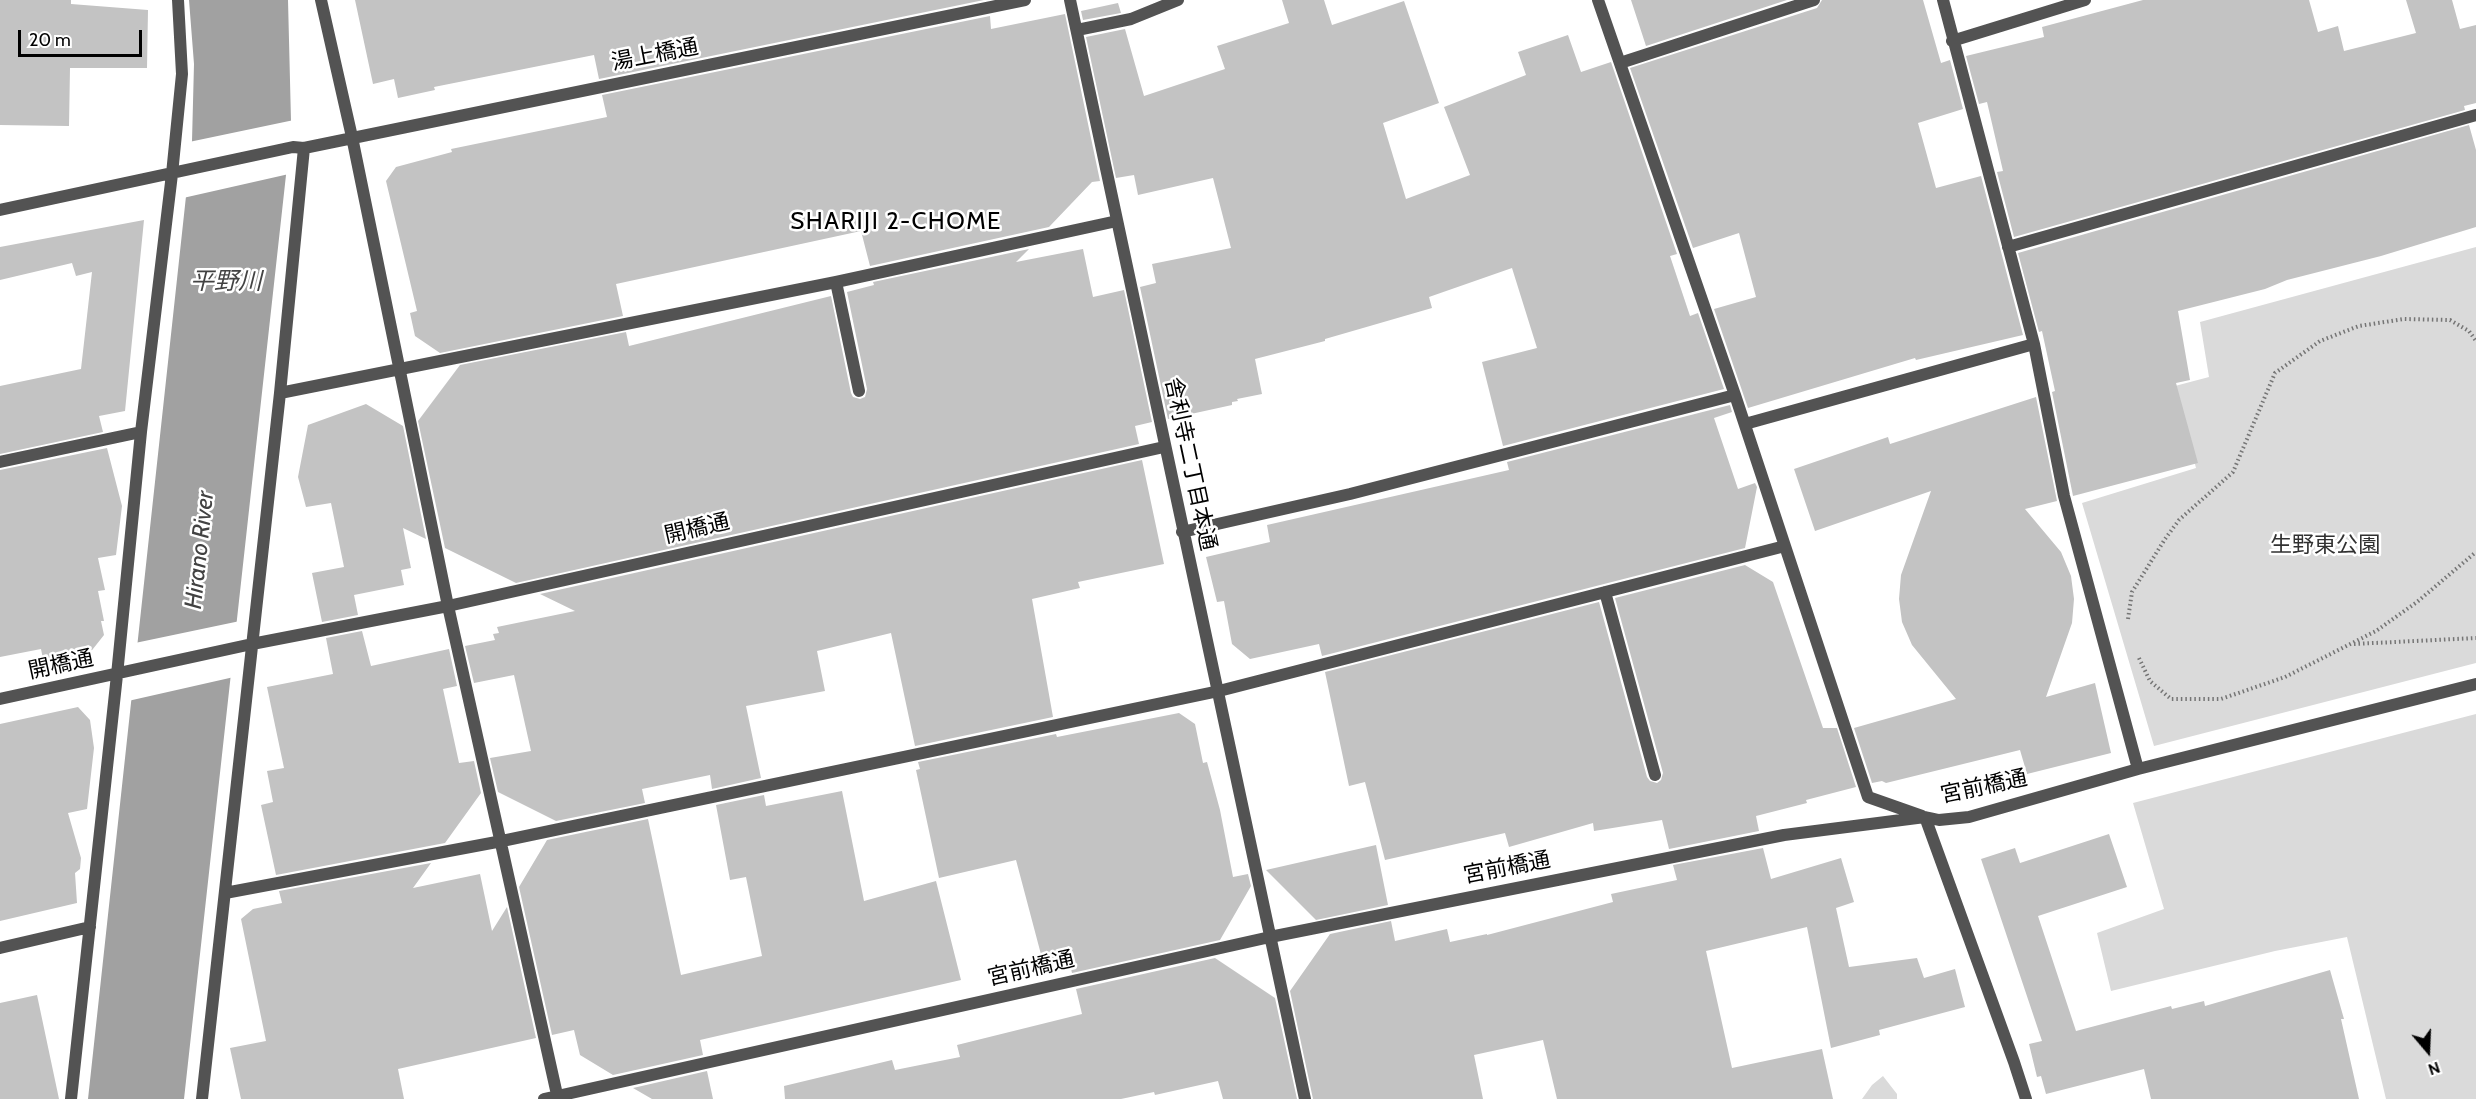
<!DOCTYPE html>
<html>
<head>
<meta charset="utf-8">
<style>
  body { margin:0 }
  #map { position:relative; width:2476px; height:1099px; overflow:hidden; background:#fff; font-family:Cabin,sans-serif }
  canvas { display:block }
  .north { position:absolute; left:2398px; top:1021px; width:60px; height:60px; -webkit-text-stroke:4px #fff; paint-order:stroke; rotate:161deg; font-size:16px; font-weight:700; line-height:24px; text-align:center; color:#000 }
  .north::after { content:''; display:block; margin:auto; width:21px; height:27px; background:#000; clip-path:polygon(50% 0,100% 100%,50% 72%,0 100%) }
  .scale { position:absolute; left:18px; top:30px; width:124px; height:27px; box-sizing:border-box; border:3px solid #000; border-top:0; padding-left:8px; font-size:18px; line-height:21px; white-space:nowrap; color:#000; -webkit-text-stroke:4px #fff; paint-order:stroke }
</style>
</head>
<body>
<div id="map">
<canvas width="2476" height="1099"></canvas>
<div class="north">N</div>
<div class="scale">20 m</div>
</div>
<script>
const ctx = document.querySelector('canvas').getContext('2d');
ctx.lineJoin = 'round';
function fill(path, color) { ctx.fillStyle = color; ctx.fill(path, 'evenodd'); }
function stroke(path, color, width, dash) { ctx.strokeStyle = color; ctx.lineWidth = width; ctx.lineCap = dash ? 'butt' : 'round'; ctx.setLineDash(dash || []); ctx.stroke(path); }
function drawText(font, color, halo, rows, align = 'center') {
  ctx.font = font + ' Cabin,"Noto Sans JP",sans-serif'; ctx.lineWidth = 5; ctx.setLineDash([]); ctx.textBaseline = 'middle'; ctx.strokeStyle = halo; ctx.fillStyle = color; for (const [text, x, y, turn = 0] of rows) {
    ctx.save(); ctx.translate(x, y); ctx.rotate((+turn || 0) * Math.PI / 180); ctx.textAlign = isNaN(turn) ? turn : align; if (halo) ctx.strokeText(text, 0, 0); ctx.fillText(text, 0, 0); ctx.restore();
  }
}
fill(new Path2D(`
  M2476 247V663L2154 746 2082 503 2196 468 2175 386 2209 377 2200 322Z
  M2476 714V1099H2386L2347 937 2275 951 2111 991 2097 933 2164 909 2133 803Z
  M1883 1076 1897 1094V1099H1862L1872 1085Z`), '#dadada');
fill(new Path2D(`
  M189 0H288L291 121 286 175 184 1099H88L192 141 194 64Z`), '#a1a1a1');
fill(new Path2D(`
  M294 120 289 174 183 198 189 142Z
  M240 621 234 677 128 701 135 643Z`), '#fff');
fill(new Path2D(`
  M0 0H71V4L148 10 147 68H70L69 126 0 125Z
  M355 0H984L599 79 594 55 434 87 435 90 398 98 394 79 373 84Z
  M1282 0H1324L1332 25 1404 1 1439 103 1383 123 1406 199 1470 175 1444 107 1526 75 1518 52 1568 35 1581 72 1611 62 1677 254 1670 256 1690 316 1698 313 1724 389 1503 446 1482 362 1537 348 1512 268 1429 297 1432 308 1325 339V341L1255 359 1262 394 1237 399 1238 401 1232 402V405L1168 419 1140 287 1156 283 1152 264 1231 248 1213 178 1138 195 1134 175 1116 178 1086 37 1125 29 1144 96 1225 69 1217 46 1289 23Z
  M1631 0H1787L1646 46Z
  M1822 0H1923L1941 63 1950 60 1963 109 1918 123 1936 188 1981 176 2023 335 1916 360 1915 358 1748 408 1714 309 1756 297 1739 233 1693 248 1630 68 1817 8Z
  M2143 0H2309L2318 32 2338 26 2344 51 2416 33 2406 0H2452L2460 29 2476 25V103L2464 106 2465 110 2014 237 1997 172 2003 171 1987 102 1979 104 1966 56 2044 37 2042 27Z
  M1118 3 1121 13 1083 20 1081 11Z
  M1065 14 1100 181 1092 182 1049 227 870 266 861 231 616 284 623 316 440 353 415 336 410 313 417 311 386 181 396 167 452 152 451 149 607 117 602 95 990 16 991 29Z
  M2469 125 2476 150V227L2381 256 2287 280 2265 289 2178 311 2190 380 2176 383 2198 463 2073 496 2052 392 2055 391 2042 331 2039 332 2018 253Z
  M144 220 125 411 99 416 103 432 0 454V386L81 369 92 272 76 276 72 263 0 280V247Z
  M1029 249 1016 262 1083 249 1093 297 1124 290 1152 422 1135 426 1139 444 516 583 445 548 418 421 460 365 626 332 629 346 831 296 851 393 853 397 860 399 865 397 867 389 847 292 874 285 873 282Z
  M2036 397 2057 501 2025 509 2061 552 2071 576 2074 599 2072 623 2046 697 2095 683 2111 753 2027 774 2020 750 1886 783 1882 781 1872 783 1854 728 1956 699 1912 645 1902 622 1899 599 1901 575 1931 491 1815 531 1794 469 1888 437 1890 444Z
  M366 404 403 426 426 539 403 528 411 568 401 570 404 585 354 595 358 615 322 622 312 573 344 567 331 503 306 507 298 477 308 425Z
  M1730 405 1732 412 1714 418 1738 489 1755 483 1757 487 1745 548 1322 656 1319 644 1250 659 1232 644 1224 601 1217 602 1206 557 1270 542 1267 525 1509 470 1507 462Z
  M107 448 122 506 116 555 98 558 105 590 98 591 104 621H101L104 635 89 654 44 664 41 649 0 657V470Z
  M1142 460 1164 564 1078 582 1080 588 1032 599 1053 717 915 746 891 633 817 651 825 691 746 706 761 778 712 789 710 775 642 789 645 803 556 821 498 792 490 758 531 751 514 675 474 683 465 646 495 640 493 634 499 633 497 627 575 611 540 594Z
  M1745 565 1773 582 1823 728H1837L1856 787 1806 800 1807 803 1756 816 1759 831 1669 849 1662 820 1594 831 1593 823 1509 847 1505 833 1385 860 1365 782 1349 786 1325 672 1599 602 1647 777 1650 781 1657 783 1661 780 1663 773 1615 598Z
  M362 631 371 666 449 649 457 686 443 689 459 763 474 761 481 793 445 843 276 875 261 805 273 802 267 771 284 768 267 687 333 674 326 638Z
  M78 707 90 720 94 748 87 809 68 813 81 858 80 869 75 873 77 903 0 921V724Z
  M1179 713 1195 724 1203 763 1207 762 1220 810 1233 877 1248 874 1251 886 1220 940 1072 973 1068 957 1043 962 1016 860 939 878 916 770 920 769 918 762 1056 734 1057 737Z
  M842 791 864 901 936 881 961 980 700 1040 703 1055 613 1075 580 1055 574 1030 552 1035 519 887 547 840 648 819 681 975 762 956 746 877 730 880 716 805 764 795 766 806Z
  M2109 834 2127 887 2038 916 2076 1031 2171 1006 2172 1009 2204 1001 2205 1006 2330 970 2344 1019H2341L2359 1099H2151L2144 1069 2046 1094 2041 1076 2037 1077 2029 1044 2042 1041 1981 859 2015 848 2020 863Z
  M1376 845 1388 905 1316 920 1266 870Z
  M1763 848 1771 879 1841 858 1854 902 1836 908 1849 967 1917 958 1924 978 1955 969 1965 1007 1879 1030 1880 1035 1831 1048 1807 927 1706 951 1732 1068 1822 1049 1833 1099H1557L1543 1040 1474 1055 1483 1099H1313L1290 991 1330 934 1391 921 1395 941 1447 929 1450 942 1487 934V935L1613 902 1611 894 1677 880 1673 865Z
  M431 863 413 888 480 874 492 931 507 907 536 1038 398 1069 404 1099H241L230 1048 266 1041 241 919 253 909 282 903 279 891Z
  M1215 958 1275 998 1297 1099H1223L1218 1081 1155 1095 1154 1092 1121 1099H785L784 1086 892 1060 895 1070 960 1057 957 1045 1082 1014 1076 989Z
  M37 995 59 1099H0V1003Z
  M707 1071 713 1099H652L633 1088Z`), '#c3c3c3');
stroke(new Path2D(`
  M2128 619 2132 592 2165 539 2179 520 2233 472 2275 373 2320 341 2359 326 2404 319 2450 320 2469 331 2476 341
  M2354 644 2476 638
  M2139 658 2150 681 2171 699H2221L2285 677 2376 631 2417 602 2476 552`), '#757575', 4, [1.5, 3]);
stroke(new Path2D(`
  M321 0 352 137 448 606 558 1099
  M1070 0 1305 1099
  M1598 0 1735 395 1868 797 1922 816
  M1943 0 2034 344 2064 496 2138 769
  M1077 30 1131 19 1178 0
  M1952 41 2085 0
  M1620 63 1814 0
  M0 210 293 147 304 148 1025 0
  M2008 247 2476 115
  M836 282 859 391
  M280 393 836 282 1117 221
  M1745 424 2034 344
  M0 462 141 432
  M1182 532 1350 494 1735 395
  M1605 592 1655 775
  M0 699 252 644 448 606 1164 447
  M1925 817 2014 1062 2026 1099
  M225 893 502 841 1219 691 1785 546
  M0 948 90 927
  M71 1099 117 675 141 432 172 174 182 74 178 0
  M202 1099 280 393 304 148
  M544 1099 1270 937 1784 835 1925 817 1939 820 1969 817 2138 769 2476 684`), '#535353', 12);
drawText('22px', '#000', '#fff', [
  ["湯上橋通",655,55,-11],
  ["舎利寺二丁目本通",1190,464,78],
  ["開橋通",697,529,-13],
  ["開橋通",61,665,-12],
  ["宮前橋通",1984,787,-12],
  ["宮前橋通",1507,868,-11],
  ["宮前橋通",1031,969,-13]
]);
drawText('22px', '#313131', '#fff', [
  ["生野東公園",2325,546]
]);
ctx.letterSpacing = '1.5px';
drawText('24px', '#000', '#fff', [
  ["SHARIJI 2-CHOME",896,222]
]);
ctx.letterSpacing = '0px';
drawText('italic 24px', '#424242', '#fff', [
  ["平野川",226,282],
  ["Hirano River",200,550,-84]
]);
</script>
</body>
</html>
